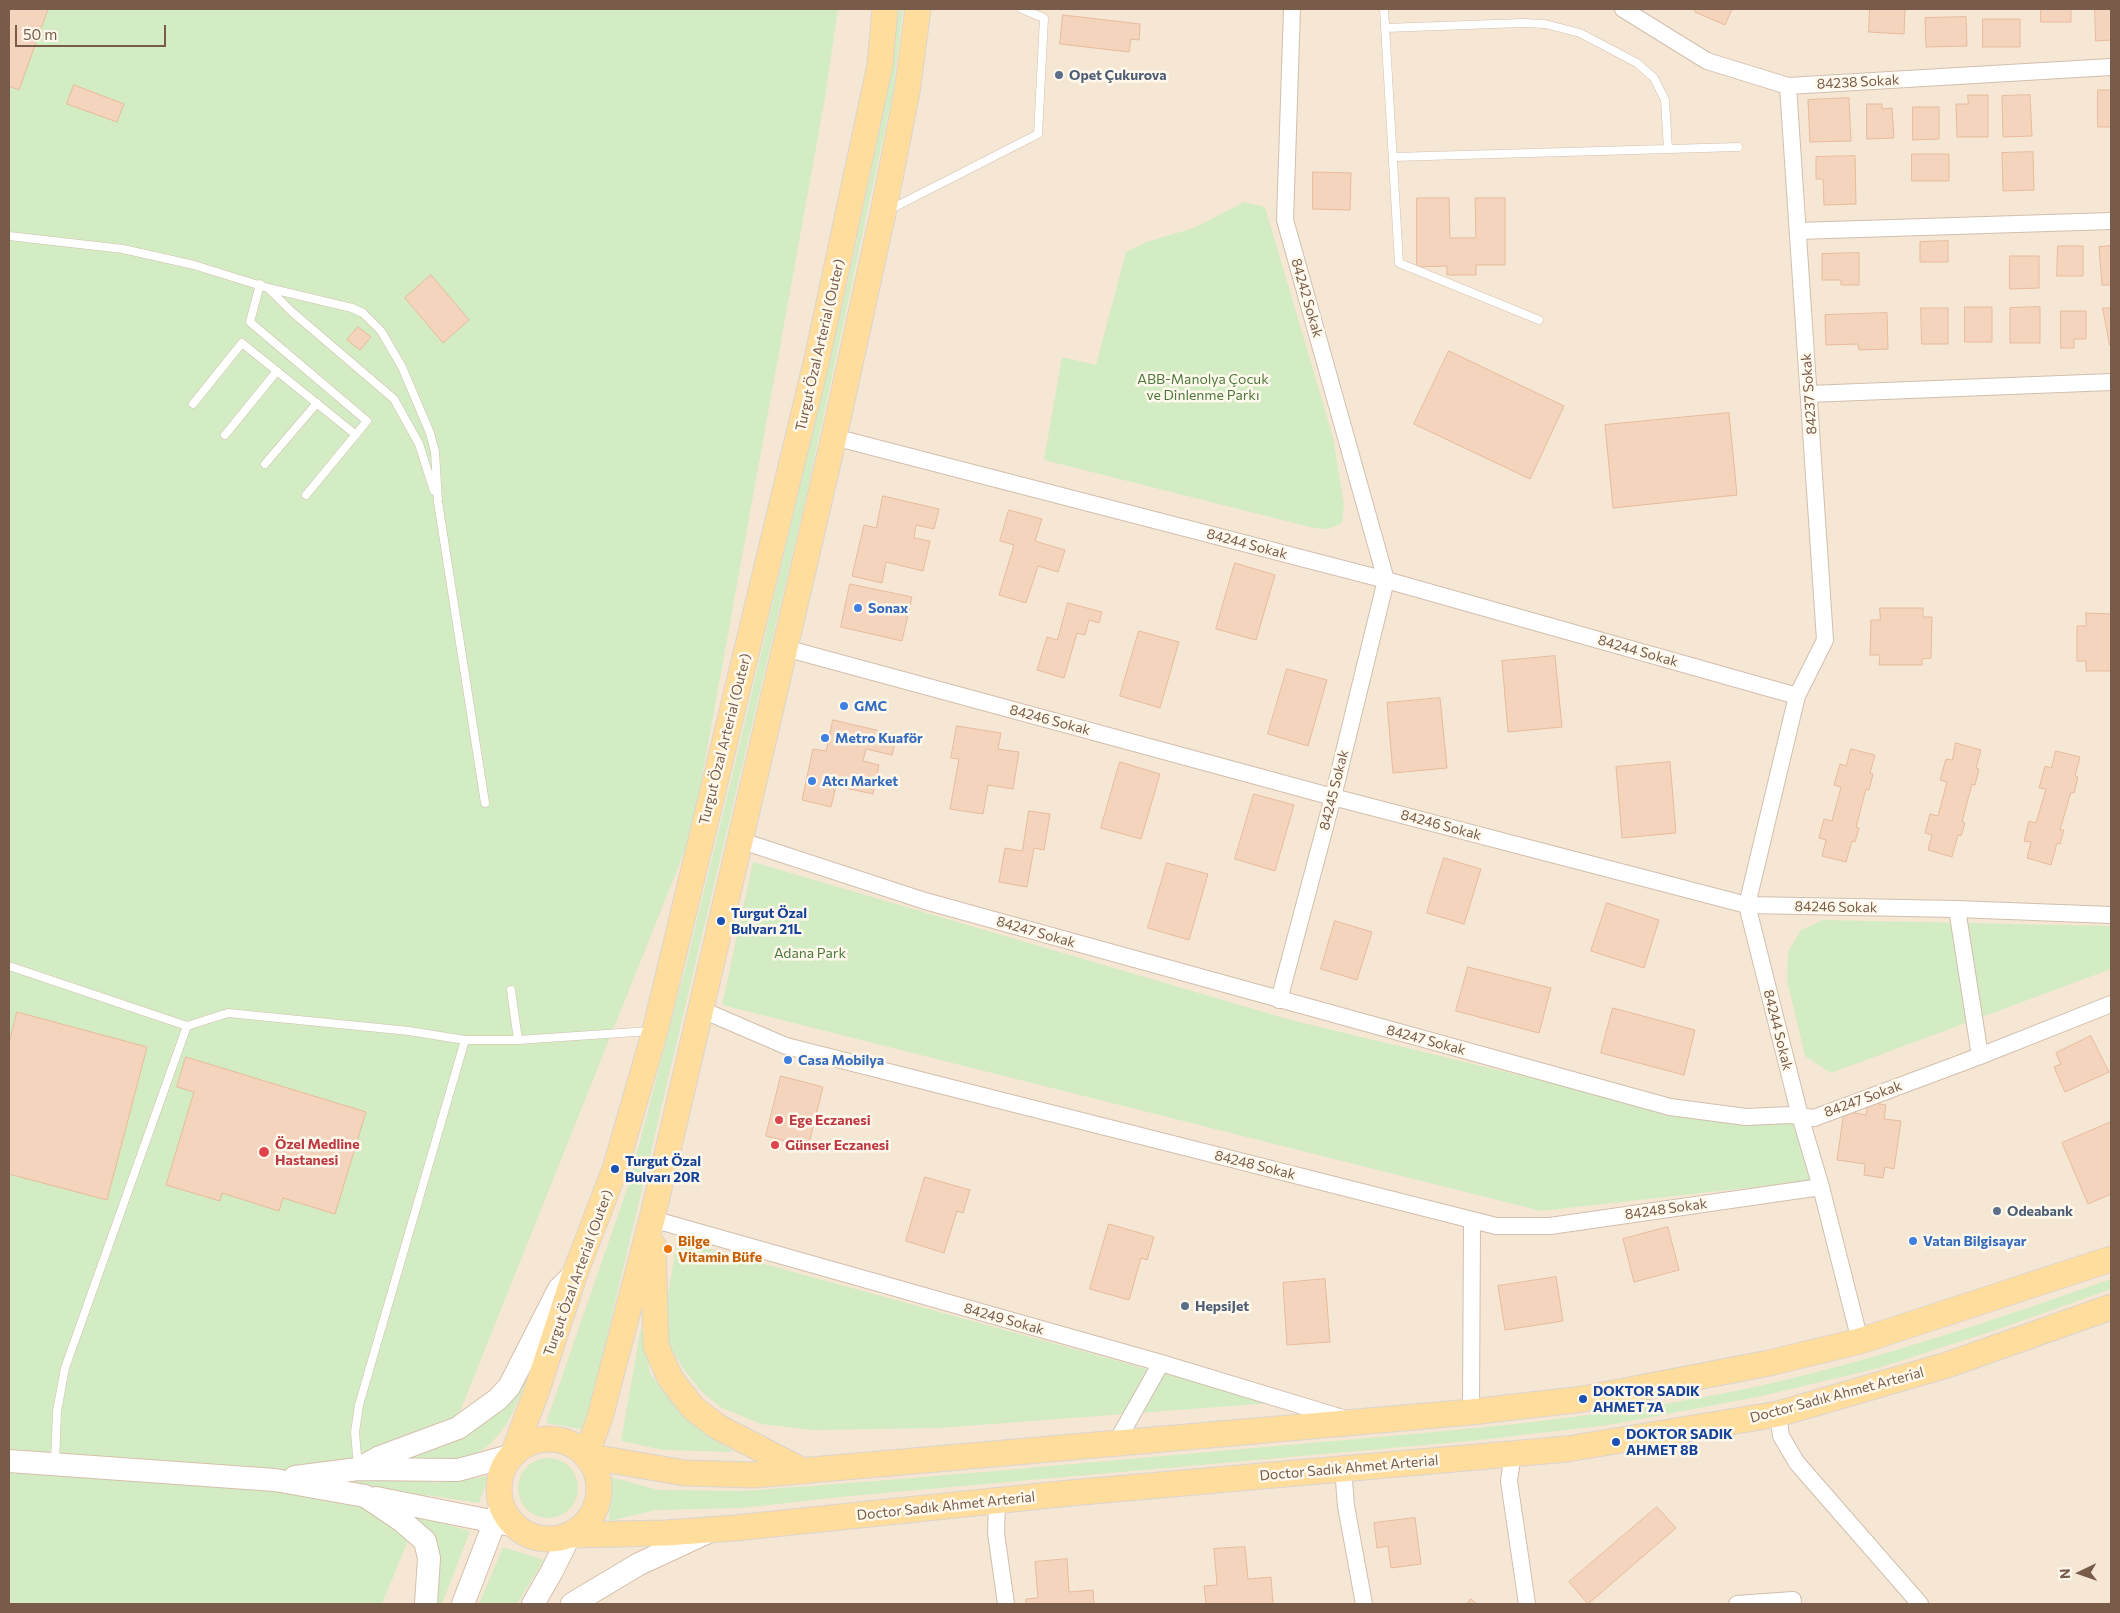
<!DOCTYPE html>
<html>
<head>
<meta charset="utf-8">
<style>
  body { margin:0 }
  #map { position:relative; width:2120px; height:1613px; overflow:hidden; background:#fdf5e6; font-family:Commissioner,sans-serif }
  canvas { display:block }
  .frame { position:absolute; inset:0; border:10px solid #785b49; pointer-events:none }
  .north { position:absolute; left:2055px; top:1548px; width:50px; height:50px; -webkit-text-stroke:4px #fff9ed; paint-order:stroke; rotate:267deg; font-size:14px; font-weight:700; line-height:20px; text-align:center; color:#785b49 }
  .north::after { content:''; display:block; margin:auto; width:18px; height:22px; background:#785b49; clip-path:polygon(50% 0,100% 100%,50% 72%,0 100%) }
  .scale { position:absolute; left:15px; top:25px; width:151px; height:22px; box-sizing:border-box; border:2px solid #785b49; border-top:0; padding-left:6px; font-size:15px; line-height:18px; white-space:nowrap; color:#785b49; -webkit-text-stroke:4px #fff9ed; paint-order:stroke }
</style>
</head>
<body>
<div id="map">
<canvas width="2120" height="1613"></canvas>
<div class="frame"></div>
<div class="north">N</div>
<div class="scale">50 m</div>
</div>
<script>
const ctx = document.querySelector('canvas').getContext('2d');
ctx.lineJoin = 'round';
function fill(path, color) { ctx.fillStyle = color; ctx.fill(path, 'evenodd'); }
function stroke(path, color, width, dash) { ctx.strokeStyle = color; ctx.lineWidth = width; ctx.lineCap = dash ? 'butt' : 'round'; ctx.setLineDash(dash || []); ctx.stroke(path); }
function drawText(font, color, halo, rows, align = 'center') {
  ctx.font = font + ' Commissioner,sans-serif'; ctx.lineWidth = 5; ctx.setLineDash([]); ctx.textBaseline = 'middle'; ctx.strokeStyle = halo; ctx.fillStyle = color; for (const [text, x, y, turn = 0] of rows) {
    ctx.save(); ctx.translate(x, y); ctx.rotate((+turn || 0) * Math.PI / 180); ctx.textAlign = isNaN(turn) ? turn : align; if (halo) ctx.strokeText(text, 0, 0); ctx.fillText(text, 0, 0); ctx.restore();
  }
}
fill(new Path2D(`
  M9 9H2111V1604H9Z`), '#f6e7d4');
fill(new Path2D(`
  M9 9H838L825 98 692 833 449 1439 536 1356C521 1391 508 1445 466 1458 458 1460 448 1460 439 1462L431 1483 489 1476 479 1503 426 1495 418 1516 470 1531 442 1604H433L416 1521 382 1604H9Z
  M899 9H903L893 92 808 488 585 1430 546 1423 629 1183 685 969 740 743 848 281 888 91Z
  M1244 202 1265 207 1333 437 1344 505 1342 523 1328 529 1314 528 1044 460 1062 357 1096 365 1126 252 1146 242 1194 228Z
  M753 862 1291 1020 1668 1111 1797 1120 1817 1180 1541 1211 722 1005Z
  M1823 920 2111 926V969L1831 1073 1805 1056 1787 980 1788 952 1801 930Z
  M677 1240 1271 1403 939 1428 812 1430 761 1424 722 1408 701 1391 683 1368 666 1340V1307Z
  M2111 1279V1289L1993 1331 1878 1368 1762 1396 1609 1425 1470 1441 850 1496 742 1508 656 1510 609 1521 611 1477 658 1490 742 1491C917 1479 1091 1462 1265 1447 1432 1432 1599 1421 1764 1385 1882 1358 1997 1319 2111 1279Z
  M641 1327 650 1373 684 1418 734 1452 663 1450 621 1441Z
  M518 1488a30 30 0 1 1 60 0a30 30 0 1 1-60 0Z
  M503 1547 544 1560 517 1604H479Z`), '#d3ecc3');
const building = new Path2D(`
  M9 9H48L19 90 9 86Z
  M1696 9H1732L1725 25 1695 12Z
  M1870 9H1905L1904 34 1869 32Z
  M2041 9H2071V22H2041Z
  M2095 9H2111V40L2096 41Z
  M1063 15 1140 24 1139 40 1131 39 1129 52 1060 44Z
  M1966 17 1967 46 1926 47 1925 18Z
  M1983 19H2020V47H1983Z
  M74 85 124 104 117 122 67 104Z
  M2098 90H2111V127H2098Z
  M1968 95H1988V137H1957L1956 104H1968Z
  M2030 95 2032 136 2003 137 2002 96Z
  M1849 98 1851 141 1810 142 1808 100Z
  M1867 104H1882V109L1892 108 1894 138 1867 139Z
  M1913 107H1939V139L1913 140Z
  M2033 152 2034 190 2003 191 2002 153Z
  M1912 154H1949V181H1912Z
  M1855 156 1856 204 1824 205 1823 179H1816V157Z
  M1313 172 1351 173 1350 210 1313 209Z
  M1417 198H1449L1450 238H1476L1475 198H1505V265H1476V275H1447V266L1417 267Z
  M1948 241V262H1920V242Z
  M2058 246H2083V276H2057Z
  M2111 246V285H2102L2099 247Z
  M1859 253V285H1841V280H1822V254Z
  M2010 256H2039V288L2010 289Z
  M431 275 469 320 443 343 405 298Z
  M1965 307H1992V342H1965Z
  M2040 307V343H2010V308Z
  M1921 308H1948V344H1922Z
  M2103 308H2111V345H2110Z
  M2061 311H2086V339H2074V348H2061Z
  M1887 313 1888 349 1859 350 1858 344 1826 345 1825 315Z
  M358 327 371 337 360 350 347 340Z
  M1449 351 1564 406 1530 479 1414 424Z
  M1729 413 1737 495 1613 508 1605 425Z
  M883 496 939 509 934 529 916 525 914 538 930 541 923 571 886 562 882 583 852 576 864 525 876 528Z
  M1009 510 1042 519 1035 541 1065 550 1058 572 1038 566 1026 603 999 595 1014 545 1000 541Z
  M1235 563 1275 575 1256 640 1216 629Z
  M850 584 912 597 902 641 841 627Z
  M1068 603 1102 612 1099 623 1089 620 1085 635 1077 633 1064 678 1037 670 1047 637 1057 640Z
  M1880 608H1923V617H1932L1931 658 1922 659V665H1879L1880 655H1870L1871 620H1880Z
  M2086 613 2111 614V671H2086V661H2077V626H2086Z
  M1139 631 1179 642 1160 708 1120 696Z
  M1555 656 1562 727 1508 732 1502 661Z
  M1287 669 1327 680 1308 746 1268 734Z
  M1440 698 1447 768 1393 773 1387 703Z
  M833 720 897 735 892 755 866 749 863 761 879 765 873 794 836 786 831 807 802 800 813 749 826 751Z
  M957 726 1001 733 998 749 1019 752 1013 789 988 785 983 814 950 809 959 759 951 758Z
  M1956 743 1981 750 1976 768 1979 769 1975 785 1972 784 1962 822 1965 823 1961 836 1958 835 1952 857 1928 850 1932 835 1925 833 1930 814 1938 816 1947 782 1940 780 1946 759 1952 760Z
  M1851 749 1875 755 1870 773 1873 774 1869 790 1866 789 1856 827 1859 828 1855 842 1852 841 1846 862 1822 856 1826 840 1819 838 1824 819 1832 821 1841 787 1834 785 1840 764 1846 766Z
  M2056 751 2080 757 2075 776 2078 777 2074 793 2071 792 2060 830H2064L2060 844 2057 843 2051 865 2027 858 2031 842 2024 841 2029 821 2036 823 2046 789 2039 788 2045 766 2051 768Z
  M1120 762 1160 774 1141 839 1101 828Z
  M1670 762 1676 833 1622 838 1616 767Z
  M1254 794 1294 805 1275 871 1235 859Z
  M1029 811 1050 814 1044 850 1034 848 1027 887 999 882 1005 848 1022 851Z
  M1444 858 1481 869 1464 924 1427 913Z
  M1167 863 1208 874 1189 940 1148 928Z
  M1607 903 1659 920 1644 968 1591 951Z
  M1335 921 1372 932 1357 980 1321 969Z
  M1468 967 1551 988 1539 1033 1456 1011Z
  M1613 1008 1695 1030 1684 1075 1601 1053Z
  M17 1012 147 1047 107 1200 9 1174V1044Z
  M2091 1036 2109 1072 2065 1092 2054 1067 2061 1064 2056 1053Z
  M186 1057 366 1112 335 1214 283 1198 279 1211 222 1193 220 1201 166 1185 194 1092 177 1087Z
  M781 1076 823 1087 808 1147 766 1136Z
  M1868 1102 1886 1105 1884 1119 1901 1121 1894 1169 1885 1167 1883 1178 1864 1175 1865 1164 1837 1160 1844 1111 1866 1115Z
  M2111 1122V1194L2088 1204 2062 1143Z
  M925 1177 970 1190 963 1213 957 1211 944 1253 906 1241Z
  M1109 1224 1154 1237 1147 1260 1141 1258 1129 1300 1090 1289Z
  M1668 1227 1679 1270 1634 1282 1623 1239Z
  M1556 1277 1563 1321 1505 1330 1498 1286Z
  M1325 1279 1330 1342 1287 1345 1283 1283Z
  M1657 1507 1676 1528 1588 1604 1569 1582Z
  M1415 1518 1421 1564 1391 1568 1388 1546 1377 1548 1374 1523Z
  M1245 1547 1248 1579 1271 1577 1273 1604H1206L1204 1586 1217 1585 1214 1549Z
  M1067 1559 1069 1592 1093 1590 1094 1604H1026V1599L1038 1598 1035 1562Z
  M1471 1599 1477 1604H1467Z`);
fill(building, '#f4d4bc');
stroke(building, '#e8bb9c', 1);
const lane = new Path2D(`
  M1384 9 1399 263 1539 320
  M1385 28 1522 23 1545 24 1580 33 1637 63 1654 78 1665 100 1668 149
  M1393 157 1738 147
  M889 210 1038 134 1044 18 1022 9
  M9 236 123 249 194 265 268 288 352 308 363 313 381 331 402 367 430 433 435 452 438 502 485 803
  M260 284 250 322 367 421 306 495
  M268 288 291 311 394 399 419 444 434 491
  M193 404 242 343 356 435
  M225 435 277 371
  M265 464 317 403
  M12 967 187 1026 228 1013 409 1031 465 1040H518L650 1031
  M511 990 518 1040
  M55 1462 57 1411 65 1368 187 1026
  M358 1467 355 1432 359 1405 465 1040`);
const street = new Path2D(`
  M1623 9 1707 61 1788 86 2111 67
  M1788 86 1825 640 1797 696
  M1798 231 2111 221
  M1809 394 2111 382
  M834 437 1386 580 1797 696 1747 905 1800 1116 1821 1187 1860 1341
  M785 648 1333 797 1747 905 1957 909 2111 915
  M739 840 925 901 1670 1107 1746 1117 1790 1115 1814 1118 1980 1056 2111 1004
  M1957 909 1980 1056
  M1279 1000 1333 797 1386 580 1285 220 1292 9
  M700 1009 786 1046 1496 1226H1550L1821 1187
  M652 1219 1161 1363 1346 1419
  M1471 1412 1472 1220
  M1778 1414 1781 1436 1797 1463 1920 1604
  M1116 1443 1161 1363
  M1513 1453 1509 1481 1527 1604
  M1343 1468 1346 1506 1364 1604
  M997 1501 996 1533 1006 1604
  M1737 1604 1793 1600`);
const secondary = new Path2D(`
  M9 1461 275 1480 365 1496 402 1521 425 1541 429 1558 426 1604
  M358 1469 380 1457 458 1428 498 1399 509 1387 559 1289 569 1279
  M295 1477 358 1469 458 1470 513 1455
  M376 1498 516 1526
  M463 1604 502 1503
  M533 1604 551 1573 570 1535
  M572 1604 639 1564 708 1532`);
const primary = new Path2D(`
  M653 1245 656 1346 670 1378 693 1408 718 1427 803 1471
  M499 1489a50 50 0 1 1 100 0a50 50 0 1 1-100 0Z
  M513 1455 537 1390 575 1273 615 1169 655 1031 817 359 880 65 885 9
  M586 1456 685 1473 754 1475 1471 1412 1583 1399 1769 1363 1860 1341 2111 1259
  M586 1456 600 1417 652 1219 834 437 883 213 907 92 918 9
  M570 1535 666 1533 735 1528 1070 1493 1567 1449 1778 1414 1947 1365 2111 1307`);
stroke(lane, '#d2bfae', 9);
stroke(street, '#d2bfae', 18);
stroke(secondary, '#d5bfab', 24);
stroke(primary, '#dcd4d0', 27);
stroke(lane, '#fff', 8);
stroke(street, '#fff', 16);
stroke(secondary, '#fff', 22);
stroke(primary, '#ffdd9c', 25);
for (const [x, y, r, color] of [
  [1059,75,5,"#5c6f8a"],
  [858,608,5,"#3f7fe0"],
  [844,706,5,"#3f7fe0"],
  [825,738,5,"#3f7fe0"],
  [812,781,5,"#3f7fe0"],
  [721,921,5,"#1a4fb4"],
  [788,1060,5,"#3f7fe0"],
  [779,1120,5,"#e0444e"],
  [775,1145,5,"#e0444e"],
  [264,1152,6,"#e0444e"],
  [615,1169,5,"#1a4fb4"],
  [1997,1211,5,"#5c6f8a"],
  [1913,1241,5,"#3f7fe0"],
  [668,1249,5,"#e8710a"],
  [1185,1306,5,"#5c6f8a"],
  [1583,1399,5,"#1a4fb4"],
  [1616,1442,5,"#1a4fb4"]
]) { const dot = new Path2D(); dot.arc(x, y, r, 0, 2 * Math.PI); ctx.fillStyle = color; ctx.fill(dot); stroke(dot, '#fff9ed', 2); }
drawText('bold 14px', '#4e5e75', '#fff9ed', [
  ["Opet Çukurova",1069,75],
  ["Odeabank",2007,1211],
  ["HepsiJet",1195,1306]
], 'left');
drawText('14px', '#785b49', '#fff9ed', [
  ["84238 Sokak",1858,82,-3],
  ["84242 Sokak",1307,298,74],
  ["Turgut Özal Arterial (Outer)",820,345,-77],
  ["84237 Sokak",1809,394,-94],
  ["84244 Sokak",1247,544,15],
  ["84244 Sokak",1638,651,16],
  ["84246 Sokak",1050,720,15],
  ["Turgut Özal Arterial (Outer)",725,739,-76],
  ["84245 Sokak",1334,790,-76],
  ["84246 Sokak",1441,825,15],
  ["84246 Sokak",1836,907,1],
  ["84247 Sokak",1036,932,16],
  ["84244 Sokak",1778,1030,76],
  ["84247 Sokak",1426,1040,15],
  ["84247 Sokak",1863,1099,-20],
  ["84248 Sokak",1255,1165,14],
  ["84248 Sokak",1666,1209,-8],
  ["Turgut Özal Arterial (Outer)",578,1273,-70],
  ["84249 Sokak",1004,1319,16],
  ["Doctor Sadık Ahmet Arterial",1837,1395,-15],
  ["Doctor Sadık Ahmet Arterial",1349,1468,-5],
  ["Doctor Sadık Ahmet Arterial",946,1506,-6]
]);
drawText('14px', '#4d793d', '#fff9ed', [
  ["ABB-Manolya Çocuk",1203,379],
  ["ve Dinlenme Parkı",1203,395],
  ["Adana Park",810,953]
]);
drawText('bold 14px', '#366cbe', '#fff9ed', [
  ["Sonax",868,608],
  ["GMC",854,706],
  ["Metro Kuaför",835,738],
  ["Atcı Market",822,781],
  ["Casa Mobilya",798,1060],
  ["Vatan Bilgisayar",1923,1241]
], 'left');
drawText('bold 14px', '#164399', '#fff9ed', [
  ["Turgut Özal",731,913],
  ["Bulvarı 21L",731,929],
  ["Turgut Özal",625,1161],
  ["Bulvarı 20R",625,1177],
  ["DOKTOR SADIK",1593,1391],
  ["AHMET 7A",1593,1407],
  ["DOKTOR SADIK",1626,1434],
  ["AHMET 8B",1626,1450]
], 'left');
drawText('bold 14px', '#be3a42', '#fff9ed', [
  ["Ege Eczanesi",789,1120],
  ["Özel Medline",275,1144],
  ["Hastanesi",275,1160],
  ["Günser Eczanesi",785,1145]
], 'left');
drawText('bold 14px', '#c56008', '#fff9ed', [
  ["Bilge",678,1241],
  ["Vitamin Büfe",678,1257]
], 'left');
</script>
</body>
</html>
